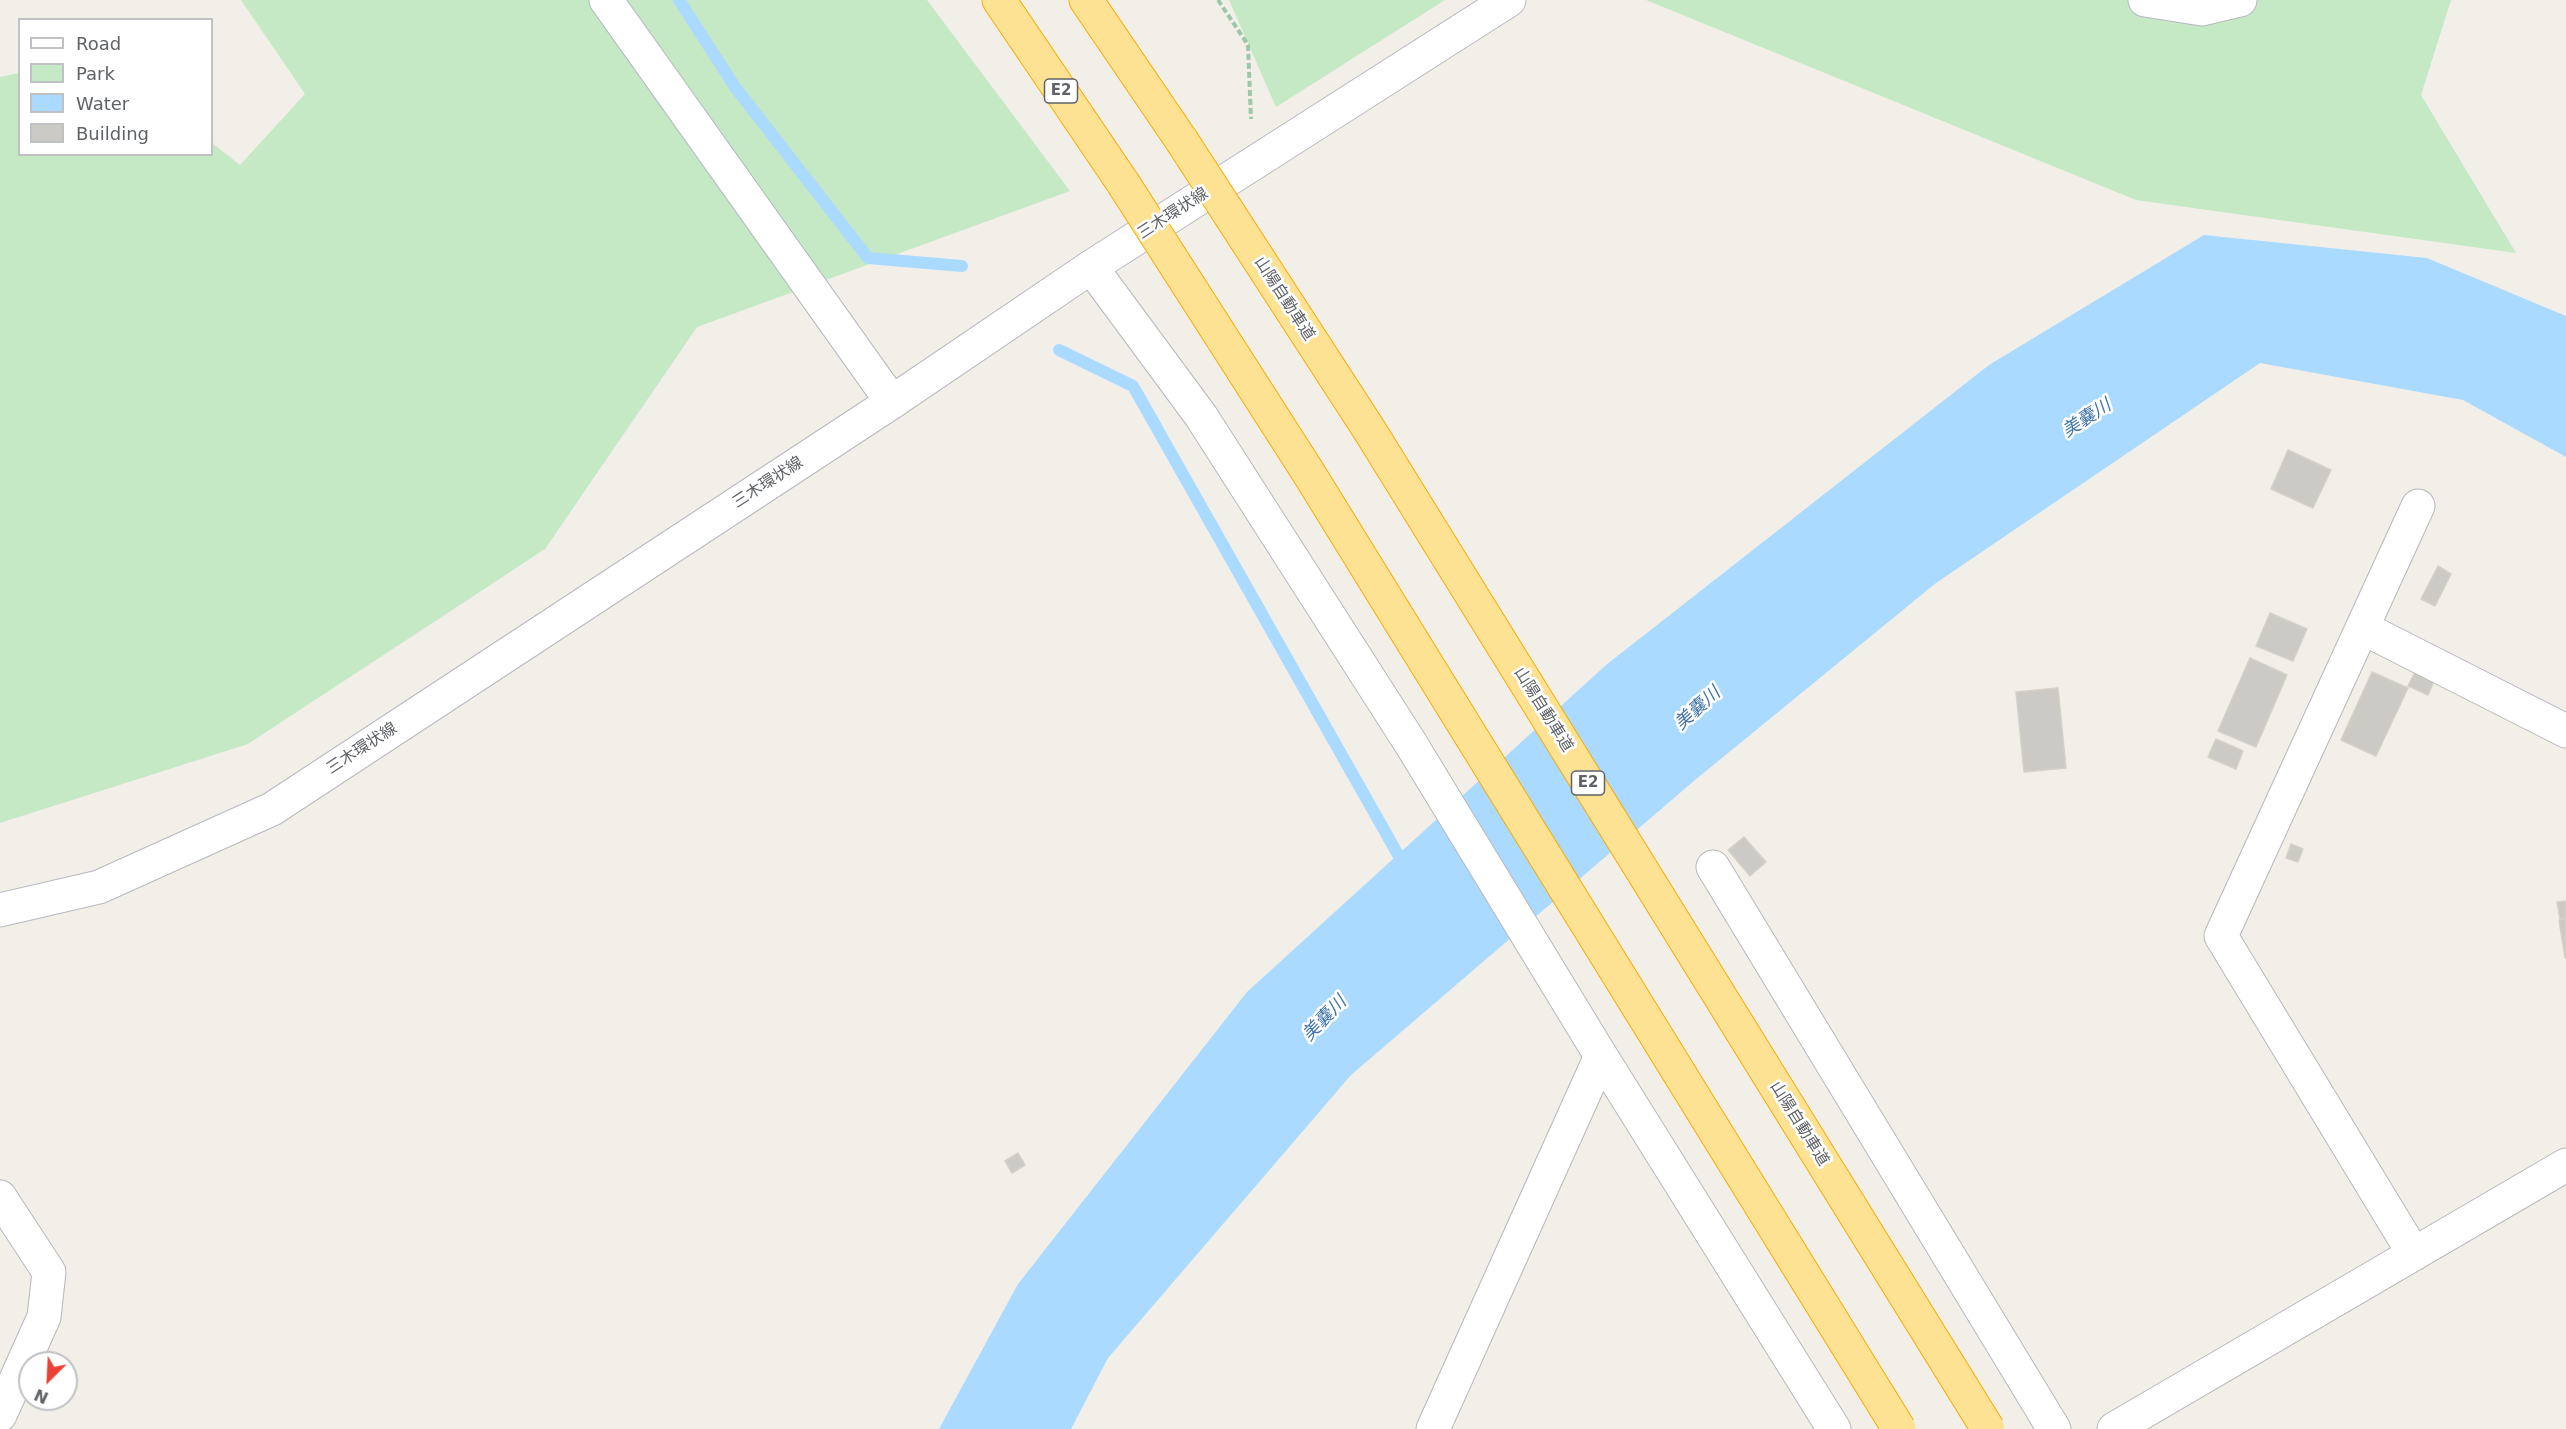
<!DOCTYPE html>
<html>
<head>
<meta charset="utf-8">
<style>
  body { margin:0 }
  #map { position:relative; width:2566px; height:1429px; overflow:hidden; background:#f1efe8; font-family:"DejaVu Sans",sans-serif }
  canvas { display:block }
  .legend { position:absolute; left:18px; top:18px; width:195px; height:138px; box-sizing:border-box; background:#fff; border:2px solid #bfc1c3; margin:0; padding:8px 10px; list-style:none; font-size:18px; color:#5f6368 }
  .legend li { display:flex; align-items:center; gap:12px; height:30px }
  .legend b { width:30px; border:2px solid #bfc1c3 }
  .north { position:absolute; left:18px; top:1351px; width:60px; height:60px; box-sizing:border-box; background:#fff; border:2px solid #bfc1c3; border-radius:50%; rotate:204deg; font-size:16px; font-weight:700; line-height:24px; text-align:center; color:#5f6368 }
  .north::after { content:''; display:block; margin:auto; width:21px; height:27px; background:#ea4335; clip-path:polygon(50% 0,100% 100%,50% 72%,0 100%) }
</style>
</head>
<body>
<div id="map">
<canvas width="2566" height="1429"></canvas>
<ul class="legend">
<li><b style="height:8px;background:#fff"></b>Road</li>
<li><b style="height:16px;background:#c5e8c5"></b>Park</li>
<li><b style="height:16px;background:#aadaff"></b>Water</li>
<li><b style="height:16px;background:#cccac5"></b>Building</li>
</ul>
<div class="north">N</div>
</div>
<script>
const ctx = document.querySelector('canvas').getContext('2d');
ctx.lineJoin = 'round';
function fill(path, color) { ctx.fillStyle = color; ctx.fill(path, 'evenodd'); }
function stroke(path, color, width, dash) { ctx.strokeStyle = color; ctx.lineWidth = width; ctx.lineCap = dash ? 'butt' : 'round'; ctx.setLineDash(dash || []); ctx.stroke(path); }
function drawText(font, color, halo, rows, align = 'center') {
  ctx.font = font + ' "DejaVu Sans","Noto Sans JP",sans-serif'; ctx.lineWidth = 5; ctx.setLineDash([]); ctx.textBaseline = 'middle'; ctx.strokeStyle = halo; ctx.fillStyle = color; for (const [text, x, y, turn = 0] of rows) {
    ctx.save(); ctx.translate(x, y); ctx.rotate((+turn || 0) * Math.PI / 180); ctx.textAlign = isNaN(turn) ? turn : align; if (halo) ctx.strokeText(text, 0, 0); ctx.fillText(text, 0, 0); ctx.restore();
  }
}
fill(new Path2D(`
  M241 0H927L1070 191 697 327 545 549 248 744 0 823V77L19 73 20 154H212V143L240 165 305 94Z
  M1229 0H1445L1276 107Z
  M1646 0H2451L2421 95 2516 253 2136 200Z`), '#c5e8c5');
fill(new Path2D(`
  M2204 235 2427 258 2566 316V457L2463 400 2260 363 1936 583 1695 780 1351 1075 1108 1358 1071 1429H939L1018 1284 1247 992 1606 665 1989 365Z`), '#aadaff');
stroke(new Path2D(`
  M679 0 735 87 868 258 962 266
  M1059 350 1133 386 1405 867`), '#aadaff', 12);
const building = new Path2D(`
  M2288 450 2331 470 2313 508 2271 489Z
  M2438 566 2451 574 2435 606 2421 599Z
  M2270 613 2307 629 2293 661 2256 646Z
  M2250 658 2287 675 2256 747 2218 731Z
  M2372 672 2408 688 2376 756 2341 740Z
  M2415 672 2434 681 2428 695 2408 686Z
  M2058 688 2066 768 2024 772 2016 692Z
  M2216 739 2243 751 2236 769 2208 757Z
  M1744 837 1766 862 1750 876 1728 850Z
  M2291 844 2303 849 2298 862 2286 858Z
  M2566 901V918L2560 919 2557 902Z
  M2566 918V958H2565L2559 920Z
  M1018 1153 1025 1165 1012 1173 1005 1161Z`);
fill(building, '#cccac5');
stroke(building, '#d6d1c6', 1.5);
const street = new Path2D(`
  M1091 267 1201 416 1411 744 1601 1056 1834 1429
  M2363 628 2566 731
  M1713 867 2054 1429
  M0 1197 49 1272 44 1317 0 1415
  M2414 1254 2221 936 2418 506
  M1433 1429 1601 1056
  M2114 1429 2566 1165`);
const secondary = new Path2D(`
  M606 0 892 402
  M2145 0 2202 9 2240 0
  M0 910 99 887 272 809 892 402 1091 267 1509 0`);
const highway = new Path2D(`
  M999 0 1123 183
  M1086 0 1182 141`);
stroke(street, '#b5b8bc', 35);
stroke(secondary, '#b6babf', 35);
stroke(highway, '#f9ab00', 35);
stroke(new Path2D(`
  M1218 0 1248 45 1251 119`), '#9cc7a9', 4, [6, 3]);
stroke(street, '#fff', 33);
stroke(secondary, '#fff', 33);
stroke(highway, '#fde293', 33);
const highwayBridge = new Path2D(`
  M1182 141 1370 431 1988 1429
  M1123 183 1308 472 1899 1429`);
stroke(highwayBridge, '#f9ab00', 35, []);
stroke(highwayBridge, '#fde293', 33);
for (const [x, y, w] of [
  [1061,91,33],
  [1588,783,33]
]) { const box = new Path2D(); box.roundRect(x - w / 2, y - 12, w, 24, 4.5); ctx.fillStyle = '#fff'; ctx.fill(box); stroke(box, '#5f6368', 1.5); }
drawText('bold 15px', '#5f6368', null, [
  ["E2",1061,91],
  ["E2",1588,783]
]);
drawText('16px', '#5f6368', '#fff', [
  ["三木環状線",1173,214,-33],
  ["山陽自動車道",1284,299,57],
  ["三木環状線",768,483,-33],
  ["山陽自動車道",1543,710,58],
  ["三木環状線",362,749,-33],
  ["山陽自動車道",1799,1124,58]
]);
drawText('italic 18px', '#4174aa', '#fff', [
  ["美嚢川",2087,419,-33],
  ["美嚢川",1698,709,-42],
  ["美嚢川",1325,1019,-46]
]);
</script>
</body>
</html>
